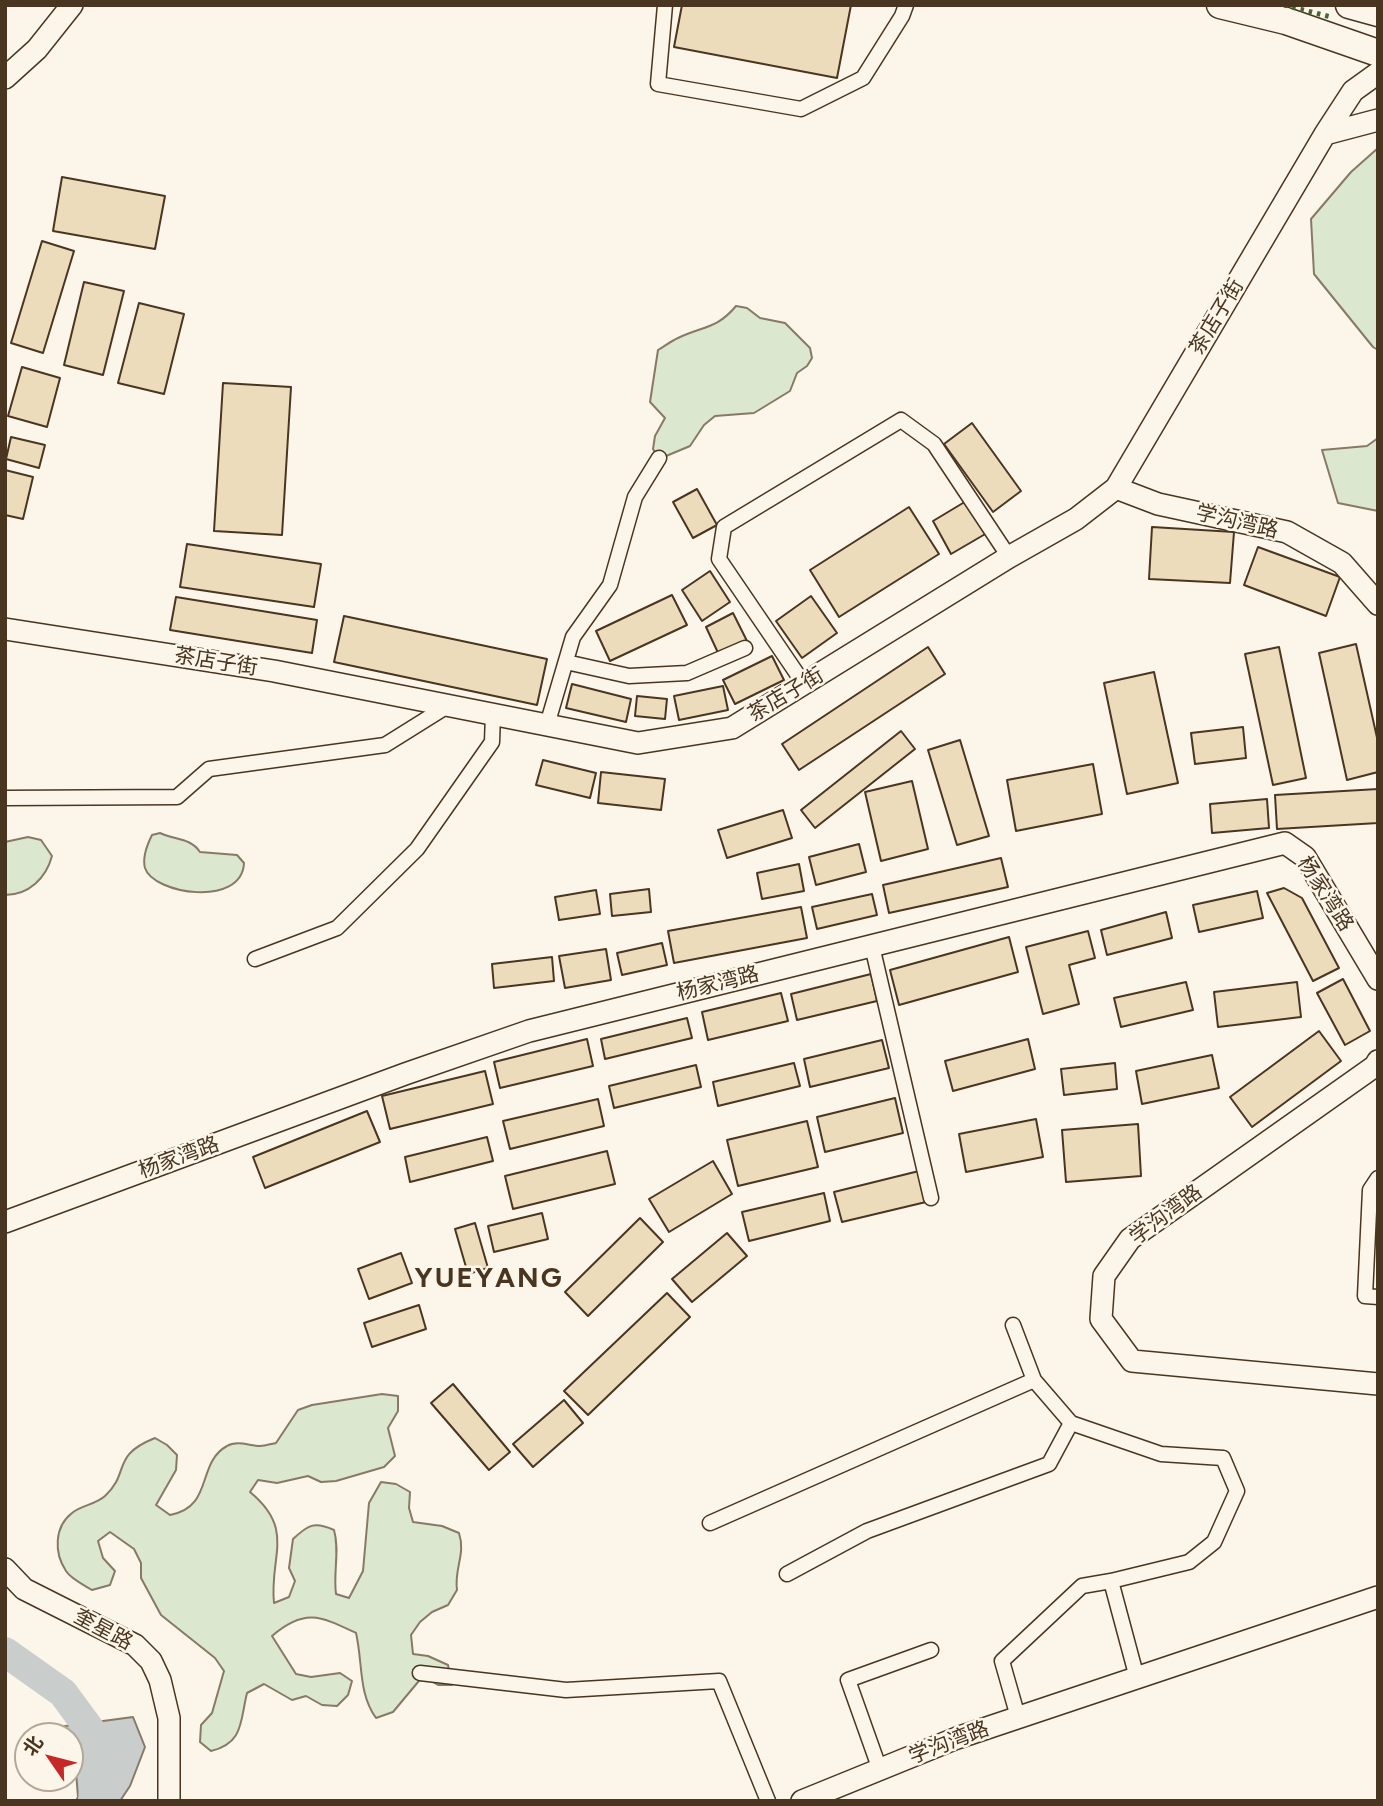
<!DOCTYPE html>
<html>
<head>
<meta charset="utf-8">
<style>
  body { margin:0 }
  #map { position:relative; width:1383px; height:1806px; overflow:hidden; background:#fbf6e9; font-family:Figtree,"Noto Sans SC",sans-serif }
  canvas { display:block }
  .frame { position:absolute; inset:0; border:7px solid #4a3520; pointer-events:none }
  .north { position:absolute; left:14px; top:1722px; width:70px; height:70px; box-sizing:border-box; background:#fbf6e9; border:2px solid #b4a999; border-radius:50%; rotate:305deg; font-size:19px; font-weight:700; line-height:28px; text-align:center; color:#4a3520 }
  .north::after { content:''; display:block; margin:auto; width:24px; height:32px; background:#c62828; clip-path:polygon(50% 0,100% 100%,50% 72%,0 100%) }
</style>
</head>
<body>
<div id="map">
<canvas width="1383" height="1806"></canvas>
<div class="frame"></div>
<div class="north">北</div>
</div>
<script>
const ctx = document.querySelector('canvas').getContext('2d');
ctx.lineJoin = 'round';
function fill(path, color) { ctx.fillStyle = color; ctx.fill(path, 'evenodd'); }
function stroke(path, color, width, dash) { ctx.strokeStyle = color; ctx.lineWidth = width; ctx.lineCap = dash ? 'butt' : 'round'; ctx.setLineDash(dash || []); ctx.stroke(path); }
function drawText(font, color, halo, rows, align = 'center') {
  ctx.font = font + ' Figtree,"Noto Sans SC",sans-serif'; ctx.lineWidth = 5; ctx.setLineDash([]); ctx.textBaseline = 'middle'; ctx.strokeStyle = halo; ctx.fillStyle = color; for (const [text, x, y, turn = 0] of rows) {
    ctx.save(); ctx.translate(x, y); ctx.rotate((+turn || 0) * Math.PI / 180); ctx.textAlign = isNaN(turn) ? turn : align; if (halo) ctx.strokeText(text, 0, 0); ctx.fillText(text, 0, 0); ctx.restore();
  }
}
const green = new Path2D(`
  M1378 148V350L1373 347 1314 274 1311 219 1351 172Z
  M736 306 747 308 760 318 785 323 810 348 812 358 807 366 797 373 790 391 754 413 715 416 704 425 690 446 659 459 653 449 655 436 665 418 650 402 658 350C665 346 671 341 678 338 703 326 717 329 736 306Z
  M1378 438V511L1338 503 1322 450 1367 446Z
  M160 833C175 840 191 838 200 852L237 855 244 863C242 908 153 894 145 868 142 857 147 845 152 835Z
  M28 837 41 840 52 856C46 878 29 895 5 895V842Z
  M382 1394 398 1396V1411L388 1428 395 1456 384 1467 336 1481 321 1482 308 1476 277 1483 258 1480 250 1492C296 1530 269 1556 274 1603L289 1597 295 1581 289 1568 293 1539C308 1525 314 1521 334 1530 340 1551 333 1572 336 1594L349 1598 363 1571 369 1503 381 1482 396 1484 410 1492 409 1508 413 1522 442 1526 459 1533C466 1554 454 1568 457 1590L448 1605 432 1612 420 1622 411 1635 413 1654 428 1656 448 1665 452 1685H438L423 1676 393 1712 376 1718C358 1693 363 1663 356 1633 320 1616 305 1608 272 1636L296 1674 311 1677 340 1673 352 1681 348 1695 337 1706 322 1705 306 1696 292 1700 264 1684 247 1693C240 1721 244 1743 211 1751L200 1742 201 1725 212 1713 224 1671 215 1658 161 1615 141 1578V1563L134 1549 110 1532 98 1541 103 1558 115 1571 110 1585 92 1590C84 1585 71 1579 66 1571 54 1553 54 1527 72 1513 81 1505 95 1505 105 1496 131 1472 110 1456 155 1438L167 1445 177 1455 176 1470 156 1505 170 1515C214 1507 196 1463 227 1446 237 1440 250 1446 260 1446 265 1446 271 1444 276 1443L298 1410 312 1405Z`);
fill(green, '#dce7d0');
stroke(green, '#887966', 2);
const water = new Path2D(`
  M133 1717 145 1747 130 1786 120 1801H76L78 1797 75 1759 70 1749V1736H63L58 1727Z`);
fill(water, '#c9cecd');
stroke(water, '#887966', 2);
stroke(new Path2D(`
  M5 1652 63 1693 99 1742 93 1801`), '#c9cecd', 30);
const building = new Path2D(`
  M682 5H851L837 78 674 47Z
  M62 177 165 196 155 249 53 231Z
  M42 241 74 251 43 353 11 343Z
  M84 282 124 291 103 375 64 365Z
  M139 303 184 314 164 394 118 383Z
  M22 367 60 378 47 427 8 416Z
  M223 383 291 387 282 535 214 531Z
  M972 423 1021 491 993 512 944 444Z
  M11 437 45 445 39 468 6 459Z
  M5 470 33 477 23 519 5 515Z
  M697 489 717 525 693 538 673 502Z
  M968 500 987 533 951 554 933 521Z
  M909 507 939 554 839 617 810 570Z
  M1152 527 1234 532 1230 583 1149 579Z
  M187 544 321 564 314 607 180 587Z
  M1258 547 1340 577 1326 616 1244 585Z
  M710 571 730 602 702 621 682 590Z
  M672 595 687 625 610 661 596 631Z
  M811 596 837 633 802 658 776 621Z
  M176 597 317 620 312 653 170 630Z
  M733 613 748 643 720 657 706 627Z
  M344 616 547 659 537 705 334 662Z
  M1356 644 1378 742V772L1347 780 1319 653Z
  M928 647 945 674 799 770 782 744Z
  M1279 647 1306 778 1273 785 1245 654Z
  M772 656 784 680 735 704 723 680Z
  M1154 672 1178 783 1127 794 1104 683Z
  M572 684 631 699 626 722 566 708Z
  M723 686 728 710 679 720 674 696Z
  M637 696 667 699 665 719 635 716Z
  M1243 727 1246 758 1195 764 1191 733Z
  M901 731 915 749 815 828 801 810Z
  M960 740 989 836 957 845 928 750Z
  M543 760 596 773 590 798 536 785Z
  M1093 764 1102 814 1016 831 1007 780Z
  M601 772 665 779 661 810 598 803Z
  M912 781 928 849 881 861 865 792Z
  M1378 789V823L1277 829 1275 795Z
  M1267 799 1269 828 1212 833 1210 804Z
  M783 810 792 838 727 858 718 830Z
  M859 844 866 872 816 885 809 857Z
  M1001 858 1008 887 889 913 883 885Z
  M799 864 804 891 762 899 757 873Z
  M1284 888 1302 898 1339 968 1313 981 1267 893Z
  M649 889 651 912 612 916 610 894Z
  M596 890 600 914 559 920 555 897Z
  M1257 891 1263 918 1199 932 1193 905Z
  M872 894 877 915 817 929 812 907Z
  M801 907 807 938 674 963 668 931Z
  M1166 912 1172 938 1107 955 1101 930Z
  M1088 931 1095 958 1069 965 1079 1004 1043 1014 1026 947Z
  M1009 937 1018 972 899 1005 890 970Z
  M662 943 667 965 622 975 617 953Z
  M606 949 611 980 565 988 559 956Z
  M552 957 554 981 494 988 492 964Z
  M871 974 877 1001 797 1020 791 994Z
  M1343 979 1370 1031 1345 1045 1317 993Z
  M1186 982 1193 1010 1121 1027 1114 998Z
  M1297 982 1301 1017 1218 1027 1214 992Z
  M781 993 788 1021 708 1040 702 1012Z
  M687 1018 692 1038 605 1059 601 1039Z
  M1319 1031 1341 1061 1252 1127 1230 1097Z
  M587 1039 593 1066 500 1088 494 1062Z
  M1028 1039 1035 1069 953 1091 945 1061Z
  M882 1040 889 1068 810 1087 804 1059Z
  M1212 1055 1219 1088 1142 1104 1136 1071Z
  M794 1063 800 1086 718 1106 713 1082Z
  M1115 1063 1117 1089 1064 1095 1061 1069Z
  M696 1065 701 1087 614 1108 609 1086Z
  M485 1071 493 1104 390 1129 382 1096Z
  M895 1098 903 1133 825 1152 817 1117Z
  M598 1099 604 1126 510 1149 503 1121Z
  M367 1111 380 1142 265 1188 253 1157Z
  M1036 1119 1043 1157 966 1172 959 1134Z
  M807 1121 818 1167 738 1186 727 1140Z
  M1138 1124 1141 1176 1066 1182 1062 1130Z
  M487 1137 493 1161 410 1182 405 1157Z
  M607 1151 615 1184 513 1209 505 1176Z
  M713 1161 732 1194 669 1232 649 1199Z
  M919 1171 926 1202 842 1222 834 1192Z
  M824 1193 830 1221 749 1241 742 1212Z
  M542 1213 548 1239 494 1252 488 1226Z
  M640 1218 663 1242 588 1316 565 1292Z
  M475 1223 488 1268 468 1274 455 1229Z
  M727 1233 747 1256 692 1302 672 1279Z
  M401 1253 412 1283 369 1299 358 1269Z
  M667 1293 690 1317 588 1415 564 1391Z
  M419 1305 426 1329 372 1347 364 1323Z
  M453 1384 510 1452 489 1470 431 1403Z
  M564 1400 583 1423 533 1467 513 1444Z`);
fill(building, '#ecdcbc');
stroke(building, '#4a3520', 2);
const street = new Path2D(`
  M665 5 658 84 801 109 863 78 902 16 906 5
  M566 662 629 676 687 673 745 648
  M804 684 719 559 724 527 901 420 934 444 1009 557
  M547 725 573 637 610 585 635 497 659 458
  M5 798 177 797 209 769 385 745 449 705
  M872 946 931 1198
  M255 959 337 928 417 849 492 742 493 714
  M1378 1178 1370 1190 1365 1296 1378 1297
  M1013 1325 1034 1380 1071 1423 1161 1454 1223 1458 1237 1491 1214 1542 1189 1562 1111 1581 1137 1678
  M710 1523 1034 1380
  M787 1574 867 1531 1049 1464 1071 1423
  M420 1673 566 1690 719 1681 768 1801
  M1018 1717 1002 1661 1082 1586 1111 1581
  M880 1770 848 1680 931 1650`);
const secondary = new Path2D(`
  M1378 73 1353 91 1325 134 1378 120
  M5 78 37 49 72 5
  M1116 488 1158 504 1287 532 1342 563 1378 604
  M5 629 274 671 638 743 732 728 1009 557 1076 519 1116 488 1325 134
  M1378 1061 1375 1066 1130 1239 1104 1276 1101 1319 1132 1361 1378 1384
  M5 1222 405 1074 529 1031 1285 843 1305 857 1378 979
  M5 1569 24 1589 135 1645 151 1661 160 1680 169 1718V1801
  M802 1801 957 1738 1378 1597`);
const highway = new Path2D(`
  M1220 5 1286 21 1378 53
  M1349 5 1378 13`);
stroke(street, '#4a3520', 17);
stroke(secondary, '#4a3520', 24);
stroke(highway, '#4a3520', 29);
stroke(street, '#fbf6e9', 14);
stroke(secondary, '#fbf6e9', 21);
stroke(highway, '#fbf6e9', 26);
stroke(new Path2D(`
  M1284 5 1331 17`), '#436837', 5, [3.5, 5]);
drawText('21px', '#4a3520', '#fbf6e9', [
  ["茶店子街",1217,317,-59],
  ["学沟湾路",1237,522,13],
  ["茶店子街",216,662,9],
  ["茶店子街",786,695,-31],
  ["杨家湾路",1325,894,57],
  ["杨家湾路",718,984,-14],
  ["杨家湾路",179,1158,-20],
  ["学沟湾路",1166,1215,-37],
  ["奎星路",103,1630,28],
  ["学沟湾路",949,1743,-21]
]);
ctx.letterSpacing = '2px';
drawText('bold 28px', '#4a3520', '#fbf6e9', [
  ["YUEYANG",489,1279]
]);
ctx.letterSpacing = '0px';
</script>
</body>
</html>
